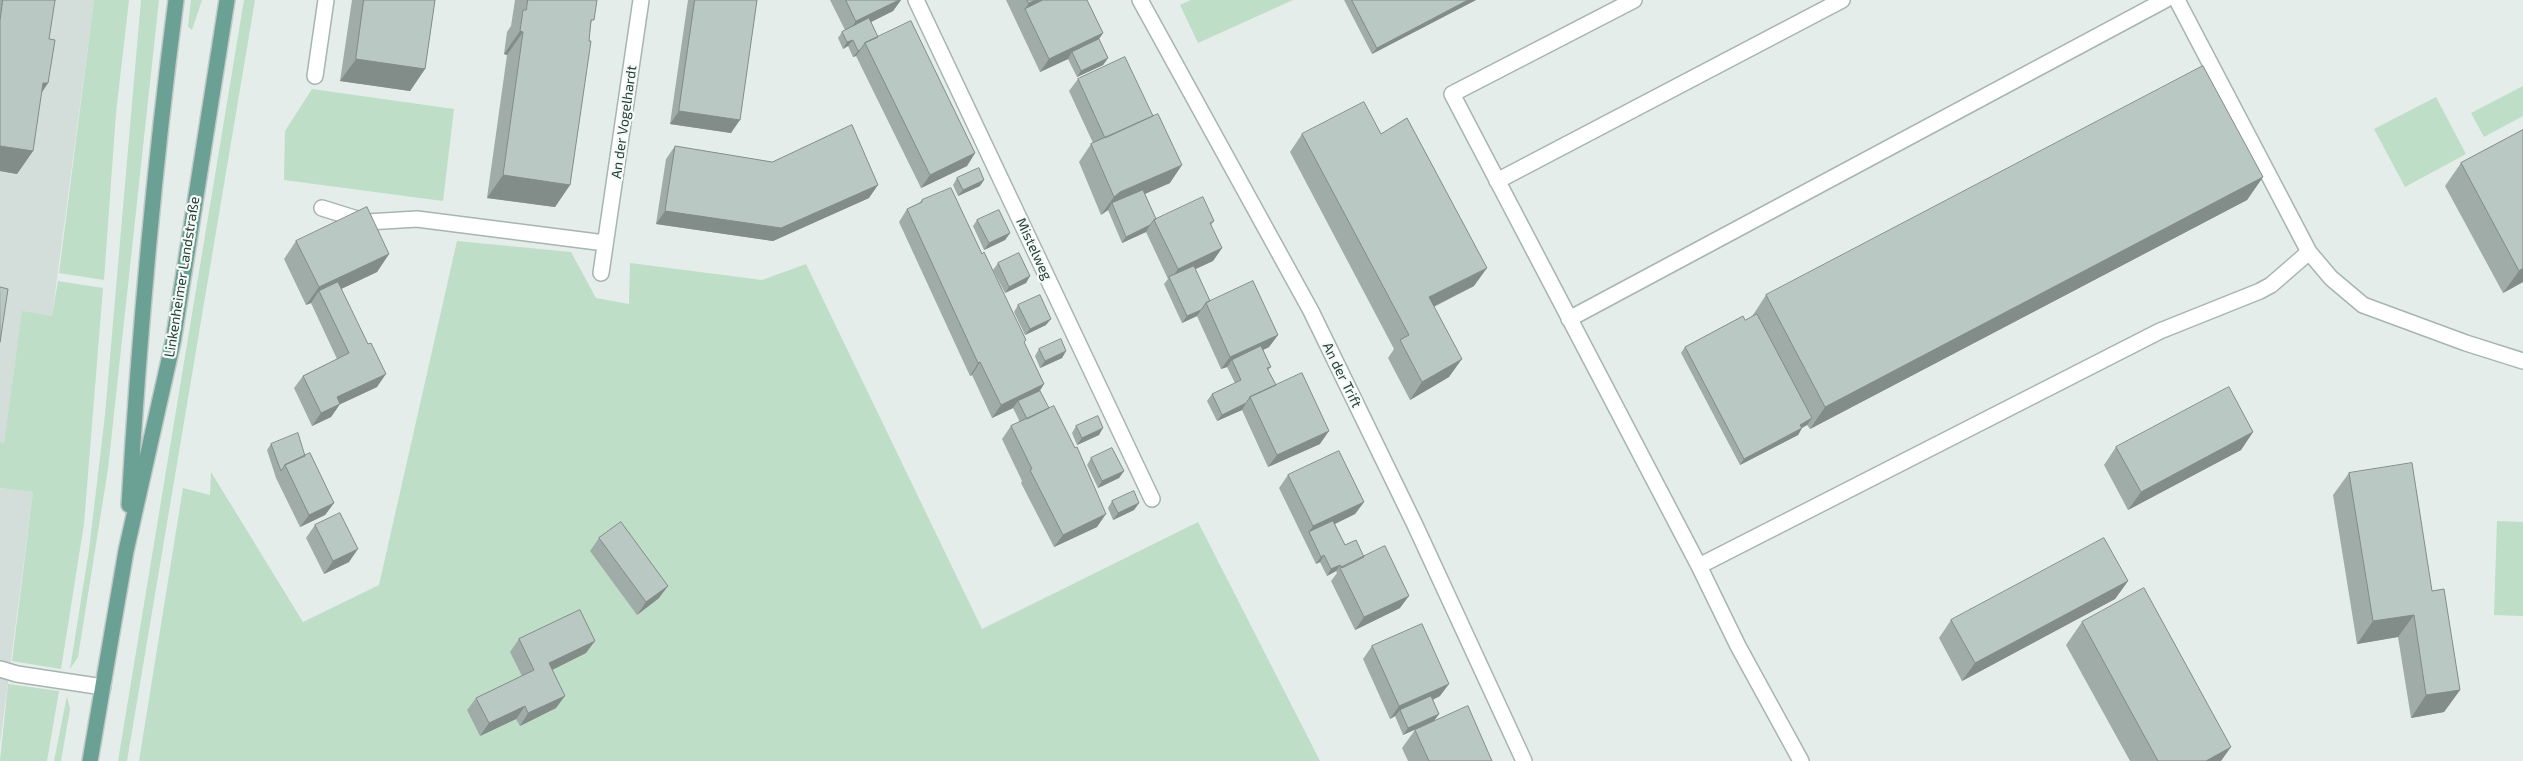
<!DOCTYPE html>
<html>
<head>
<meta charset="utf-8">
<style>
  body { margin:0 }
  canvas { display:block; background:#e4edea }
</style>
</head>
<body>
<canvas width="2523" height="761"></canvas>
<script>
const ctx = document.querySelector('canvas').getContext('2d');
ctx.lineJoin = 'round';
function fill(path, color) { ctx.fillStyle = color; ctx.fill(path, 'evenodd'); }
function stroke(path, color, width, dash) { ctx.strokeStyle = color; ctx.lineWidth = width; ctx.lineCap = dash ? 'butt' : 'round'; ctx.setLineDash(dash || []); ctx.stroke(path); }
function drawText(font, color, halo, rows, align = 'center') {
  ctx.font = font + ' "Exo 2",sans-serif'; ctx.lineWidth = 4.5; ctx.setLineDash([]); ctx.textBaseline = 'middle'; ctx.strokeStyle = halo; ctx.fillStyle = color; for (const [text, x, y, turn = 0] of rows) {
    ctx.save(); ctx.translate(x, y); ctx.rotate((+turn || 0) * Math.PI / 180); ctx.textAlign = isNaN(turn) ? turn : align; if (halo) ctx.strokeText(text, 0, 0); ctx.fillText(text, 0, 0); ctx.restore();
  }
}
fill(new Path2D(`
  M0 0H94L52 316 22 312 4 443 0 442Z
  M0 488 33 492 0 744Z`), '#d3ddd9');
fill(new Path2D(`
  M94 0H129L116 113 104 280 59 273Z
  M141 0H159L108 469 78 657 70 669 89 550 105 415Z
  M191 0H202L192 30 188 27Z
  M244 0H255L127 761H118Z
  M1191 0H1293L1198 43 1180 5Z
  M2523 86V116L2484 137 2471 113Z
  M312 89 454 109 443 201 284 180 285 131Z
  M2436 97 2466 154 2405 187 2374 129Z
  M457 241 571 252 596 298 629 304 630 263 762 280 806 264 982 629 1198 522 1320 761H139L183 488 210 495 211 472 303 622 379 585Z
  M58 281 103 288 84 524 61 669 12 661 33 492 0 488V442L4 443 22 311 52 316Z
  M2497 521 2523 522V616L2494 615Z
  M8 684 59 691 47 761H0Z
  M67 696 70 709 61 761H54Z`), '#bedec7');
const minor = new Path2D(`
  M916 0 1152 499
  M1140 0 1311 311 1415 525 1524 761
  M1634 0 1452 94 1699 566 1738 646 1801 761
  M2177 0 2309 252 2331 278 2363 305 2466 343 2523 361
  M315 76 326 0
  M1497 181 1842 0
  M322 208 367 222 417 219 605 243
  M601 273 641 0
  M1569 319 2165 0
  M1699 566 2160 331 2260 291 2271 285 2309 252
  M0 669 17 674 103 687`);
const major = new Path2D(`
  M129 505C139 336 154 168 176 0
  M90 761 126 551 173 342 227 0`);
stroke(minor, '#a7b5b1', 18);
stroke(major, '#c2c9c7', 18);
stroke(minor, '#fff', 15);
stroke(major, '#6aa194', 15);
fill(new Path2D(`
  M0 0H56L54 3 49 39 48 83 41 93 33 151 17 174 0 171Z
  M352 0H435L425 69 410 91 340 81Z
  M515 0H597L591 24 570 185 555 207 487 198 507 55 504 54 507 32 511 26Z
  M688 0H757L731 133 670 124Z
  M830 0H901L893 11 871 22 878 37 975 153 967 166 921 188 856 56 853 57 848 46 843 49 838 38 842 32 845 30Z
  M1006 0H1087L1103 33 1099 39 1108 58 1103 65 1077 77 1068 59 1040 72Z
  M1344 0H1476L1372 54Z
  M1078 79 1170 183 1145 194 1156 219 1214 221 1211 225 1222 248 1213 261 1195 269 1210 301 1278 335 1269 347 1263 350 1271 367 1268 370 1276 385 1320 444 1268 467 1242 410 1217 421 1207 401 1212 394 1235 383 1227 367 1221 369 1197 316 1182 323 1164 284 1168 279 1146 232 1122 243 1108 210 1101 215 1079 162 1091 144 1093 143 1069 91Z
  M2523 130V282L2503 293 2445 186 2461 163Z
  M1302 134 1474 286 1434 307 1449 377 1410 400 1388 358 1394 349 1290 152Z
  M675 146 869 198 773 241 656 224 666 159Z
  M2263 177 2247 200 1810 429 1807 425 1802 428 1798 435 1740 465 1681 353 1685 347 1751 318 1766 295Z
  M957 178 980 186 958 196 953 185Z
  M922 200 982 254 1026 340 1024 343 1044 384 1040 391 1097 527 1054 547 1021 483 1022 481 1002 439 1011 426 1020 422 1013 408 992 418 972 375 970 376 899 222 907 209 919 203Z
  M977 220 1010 233 1005 240 984 250 973 226Z
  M296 241 389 254 377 272 341 289 377 387 340 404 331 417 312 426 294 388 303 376 337 359 311 303 306 305 284 259Z
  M998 263 1030 276 1026 283 1005 293 993 270Z
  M1018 305 1046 325 1025 335 1014 312Z
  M1039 349 1066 351 1062 358 1040 368 1035 356Z
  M1076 426 1099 435 1077 445 1072 433Z
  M2253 432 2241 450 2128 510 2104 465 2116 447Z
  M271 444 305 456 334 503 325 515 300 527 276 478 267 450Z
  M1091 458 1124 471 1119 478 1098 488 1087 465Z
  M2349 473 2432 591 2460 690 2444 712 2411 718 2398 637 2357 644 2333 495Z
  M1288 475 1364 502 1355 514 1335 524 1345 545 1364 557 1400 608 1355 630 1331 581 1337 573 1336 571 1327 576 1320 562 1316 564 1279 488Z
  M1112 501 1139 503 1134 510 1113 520 1108 508Z
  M315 525 349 562 324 574 306 538Z
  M599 538 659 598 637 615 590 551Z
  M2128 581 2115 599 1962 681 1939 638 1951 620Z
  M2082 622 2221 761H2130L2066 645Z
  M519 639 586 653 552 670 556 708 520 726 516 719 480 736 467 710 476 698 522 676 510 652Z
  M1372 646 1440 696 1433 700 1439 714 1434 721 1403 735 1395 716 1390 719 1363 659Z
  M1415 730 1492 761H1408L1402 748Z`), '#a0aca8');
fill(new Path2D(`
  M899 0H901L893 11 847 34 856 21Z
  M1036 0H1061L1025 9 1029 3Z
  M1468 0H1476L1372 54 1377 48Z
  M520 31 523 32 507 55 504 54Z
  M1103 33 1094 46 1072 52 1068 59 1040 72 1049 59Z
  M853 40 848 46 843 49 847 42Z
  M861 49 856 56 853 57 858 51Z
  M1108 58 1103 65 1077 77 1081 71Z
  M356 59 425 69 410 91 340 81Z
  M43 83H48L33 106Z
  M679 111 740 120 731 133 670 124Z
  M0 146 33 151 17 174 0 171Z
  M975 153 967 166 921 188 930 175Z
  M1182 165 1170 183 1114 207 1112 203 1108 210 1101 215 1114 197 1120 192Z
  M503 175 570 185 555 207 487 198Z
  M2263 177 2247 200 1810 429 1825 407Z
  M984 180 980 186 958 196 963 190Z
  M878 185 869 198 773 241 656 224 665 211Z
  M1150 225 1146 232 1122 243 1126 237Z
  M1010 233 1005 240 984 250 989 243Z
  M1222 248 1213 261 1170 281V280L1178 269Z
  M389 254 377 272 322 298 319 291 311 303 306 305 319 287Z
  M1487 268 1474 286 1416 315 1429 297Z
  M2523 268V282L2503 293 2519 271Z
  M1030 276 1026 283 1005 293 1009 287Z
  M1201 310 1197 316 1182 323 1187 316Z
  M1051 319 1046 325 1025 335 1030 329Z
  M1278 335 1269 347 1234 364 1232 360 1227 367 1221 369 1230 357Z
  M1066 351 1062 358 1040 368 1045 361Z
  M1462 359 1449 377 1410 400 1422 382Z
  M980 362 972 375 970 376 978 363Z
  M386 374 377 387 328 410 337 397Z
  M1044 384 1035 397 1018 401 1013 408 992 418 1001 405Z
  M1246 403 1242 410 1217 421 1222 415Z
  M340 404 331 417 312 426 321 413Z
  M1812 418 1807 425 1796 431 1800 425Z
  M1103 428 1099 435 1077 445 1082 438Z
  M1802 428 1798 435 1740 465 1744 459Z
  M1329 431 1320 444 1268 467 1277 455Z
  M2253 432 2241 450 2128 510 2141 492Z
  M1124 471 1119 478 1098 488 1102 481Z
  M1364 502 1355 514 1310 536 1309 532 1313 526Z
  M334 503 325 515 300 527 309 515Z
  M1139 503 1134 510 1113 520 1118 513Z
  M1106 514 1097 527 1054 547 1063 535Z
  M358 549 349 562 324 574 333 561Z
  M1324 555 1320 562 1316 564 1321 557Z
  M1340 565 1336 571 1327 576 1331 569Z
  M2128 581 2115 599 1962 681 1975 663Z
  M668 586 659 598 637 615 646 602Z
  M1409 596 1400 608 1355 630 1364 617Z
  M2414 615 2398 637 2357 644 2373 621Z
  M595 641 586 653 540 676 549 663Z
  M1449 684 1440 696 1401 713 1400 710 1395 716 1390 719 1399 706Z
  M2460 690 2444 712 2411 718 2426 695Z
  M565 696 556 708 520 726 528 713Z
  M525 706 516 719 480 736 489 723Z
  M1439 714 1434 721 1403 735 1408 728Z
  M2231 747 2221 761H2206Z`), '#828c88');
const building = new Path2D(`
  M3 0H55L49 39 55 40 48 83H43L33 151 0 146V21Z
  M364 0H435L425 69 356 59Z
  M528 0H597L594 20H591L589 41H591L570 185 503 175 523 32 520 31 523 10H526Z
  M695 0H757L740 120 679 111Z
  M846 0H899L856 21Z
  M1027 0H1036L1029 3Z
  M1043 0H1087L1103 33 1049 59 1025 9Z
  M1352 0H1468L1377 48Z
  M869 18 878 37 865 43 861 49 858 51 853 40 847 42 842 32Z
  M911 21 975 153 930 175 865 43Z
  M1099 39 1108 58 1081 71 1072 52Z
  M1125 57 1153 116 1105 138 1078 79Z
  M2203 66 2263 177 1825 407 1766 295Z
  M1364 102 1381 134 1407 118 1487 268 1429 297 1462 359 1422 382 1400 340 1409 335 1302 134Z
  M1158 114 1182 165 1120 192 1114 197 1091 144Z
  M852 125 878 185 781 228 665 211 675 146 772 162Z
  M2523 130V268L2519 271 2461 163Z
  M979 168 984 180 963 190 957 178Z
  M951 188 982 254 984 252 1026 340 1024 342 1044 384 1001 405 980 362 978 363 907 209 922 202V200Z
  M1143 190 1156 219 1154 220 1150 225 1126 237 1112 203Z
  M1203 197 1214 221 1210 223 1222 248 1178 269 1154 220Z
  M367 207 389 254 319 287 296 241Z
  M999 210 1010 233 989 243 977 220Z
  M1019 253 1030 276 1009 287 998 263Z
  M1194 266 1210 301 1206 303 1201 310 1187 316 1169 277Z
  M1253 281 1278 335 1230 357 1206 303Z
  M338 282 368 344 371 343 386 374 337 397 340 404 321 413 303 376 349 353 319 291Z
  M0 287 8 289 0 342Z
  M1040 295 1051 319 1030 329 1018 305Z
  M1757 314 1812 418 1800 425 1802 428 1744 459 1685 347 1743 316 1745 320Z
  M1061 339 1066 351 1045 361 1039 349Z
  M1261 346 1271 367 1267 368 1276 385 1250 397 1246 403 1222 415 1212 394 1241 380 1232 360Z
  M1302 373 1329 431 1277 455 1250 397Z
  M2229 387 2253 432 2141 492 2116 447Z
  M1040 391 1049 408 1027 419 1018 401Z
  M1054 406 1075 448 1077 447 1106 514 1063 535 1030 470 1032 469 1011 426Z
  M1098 416 1103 428 1082 438 1076 426Z
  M298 433 305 456 285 465 281 471 271 444Z
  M1112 448 1124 471 1102 481 1091 458Z
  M1339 451 1364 502 1313 526 1288 475Z
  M310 453 334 503 309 515 285 465Z
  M2412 463 2432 591 2444 589 2460 690 2426 695 2414 615 2373 621 2349 473Z
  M1134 491 1139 503 1118 513 1112 501Z
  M340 513 358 549 333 561 315 525Z
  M1333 521 1345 545 1356 540 1364 557 1342 568 1340 565 1331 569 1324 555 1321 557 1309 532Z
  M621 522 668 586 646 602 599 538Z
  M2104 538 2128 581 1975 663 1951 620Z
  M1385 546 1409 596 1364 617 1340 568Z
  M2144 588 2231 747 2206 761H2158L2082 622Z
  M580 610 595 641 549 663 565 696 528 713 525 706 489 723 476 698 534 670 519 639Z
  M1422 624 1449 684 1399 706 1372 646Z
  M1431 696 1439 714 1408 728 1400 710Z
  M1468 706 1492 761H1429L1415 730Z`);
fill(building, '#bac8c3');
stroke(building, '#828c88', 1);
drawText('14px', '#243f38', '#f5faf7', [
  ["An der Vogelhardt",624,122,-82],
  ["Mistelweg",1034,249,65],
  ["Linkenheimer Landstraße",182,277,-81],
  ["An der Trift",1342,375,64]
]);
</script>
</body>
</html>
